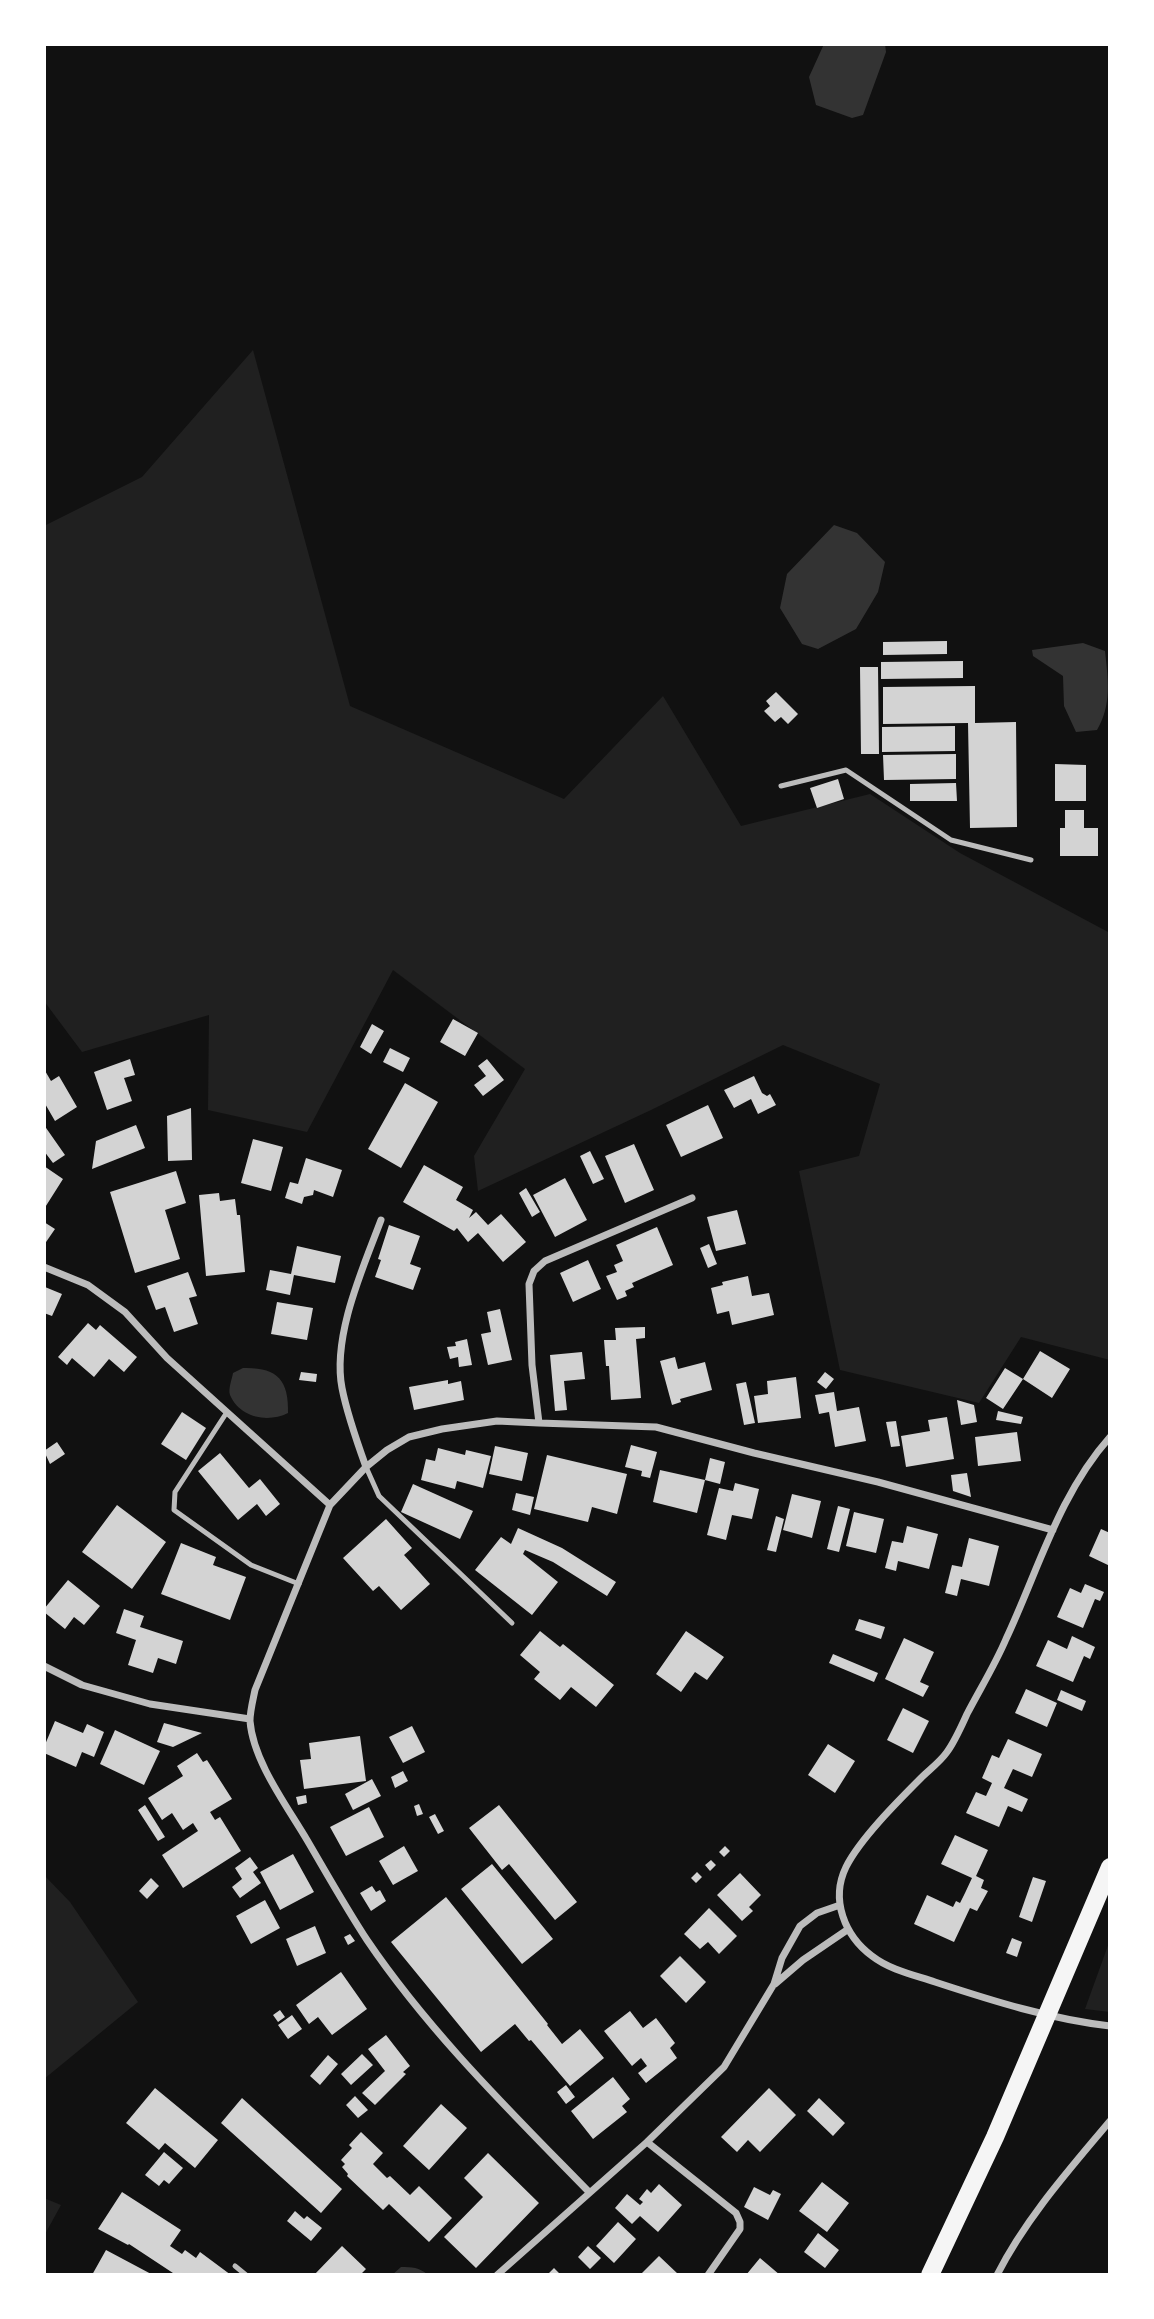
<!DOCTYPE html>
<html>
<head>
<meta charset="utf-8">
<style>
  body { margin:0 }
  #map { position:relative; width:1154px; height:2319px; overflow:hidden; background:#111; font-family:Rubik,sans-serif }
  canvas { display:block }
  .frame { position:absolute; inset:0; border:46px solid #fff; pointer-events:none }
</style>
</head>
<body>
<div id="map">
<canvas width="1154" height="2319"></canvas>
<div class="frame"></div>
</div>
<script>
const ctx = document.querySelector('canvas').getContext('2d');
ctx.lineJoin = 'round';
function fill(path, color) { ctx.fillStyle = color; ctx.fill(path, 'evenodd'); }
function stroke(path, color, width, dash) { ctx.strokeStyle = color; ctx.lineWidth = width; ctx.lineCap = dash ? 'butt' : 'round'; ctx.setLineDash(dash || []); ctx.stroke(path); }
fill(new Path2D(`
  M253 350 350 706 564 799 663 696 741 826 870 794 960 853 1110 933V1360L1021 1337 979 1403 840 1370 799 1171 859 1156 880 1084 783 1045 651 1110 478 1191 474 1156 525 1069 393 970 307 1132 208 1110 209 1015 82 1052 44 1001V526L142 477Z
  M44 1875 70 1902 138 2002 44 2079Z
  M1110 1940V2012L1085 2009Z
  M44 2198 61 2205 44 2236Z`), '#202020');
fill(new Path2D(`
  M824 44H885L886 52 863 115 852 118 816 105 809 77Z
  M834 525 857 533 885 562 878 592 856 629 818 649 802 644 780 608 787 574Z
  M1083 643 1105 651C1108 679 1112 705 1097 730L1076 732 1064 706 1063 676 1033 656 1032 650Z
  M243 1368C277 1367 289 1380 288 1413 268 1423 240 1418 230 1395 228 1389 232 1379 233 1373Z
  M401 2267C412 2267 419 2267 428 2275H392Z`), '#333');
fill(new Path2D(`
  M947 641V654L883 655V642Z
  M963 661V678L881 679V662Z
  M860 667H878L879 754H861Z
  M975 686V723L1016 722 1017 827 970 828 968 723 883 724V687Z
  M776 692 798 714 788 724 781 717 775 722 764 711 770 706 766 701Z
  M955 726V751L882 752V727Z
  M956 754V779L884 780 883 755Z
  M1055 764 1086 765V801H1055Z
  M838 779 844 799 817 808 810 788Z
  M956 783 957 801H910V784Z
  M1065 810H1084V828H1098V856H1060V828H1065Z
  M453 1019 478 1033 465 1056 440 1042Z
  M372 1024 384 1031 371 1054 360 1047Z
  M390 1048 410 1058 403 1072 383 1062Z
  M130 1059 135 1075 124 1078 132 1101 107 1110 94 1072Z
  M487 1059 504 1080 483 1096 474 1085 486 1076 478 1066Z
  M44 1069 51 1081 59 1076 77 1107 55 1121 44 1102Z
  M754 1076 762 1093 767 1096 770 1094 776 1105 758 1114 751 1099 734 1108 724 1090Z
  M405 1083 438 1102 401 1168 368 1149Z
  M708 1105 723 1138 681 1157 666 1125Z
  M191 1108 192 1160 168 1161 167 1116Z
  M44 1125 65 1155 53 1163 44 1151Z
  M136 1125 145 1148 92 1169 96 1141Z
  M253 1139 283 1147 271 1191 241 1183Z
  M634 1144 654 1190 625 1203 605 1156Z
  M590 1151 604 1179 593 1184 580 1156Z
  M306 1158 342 1170 333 1197 314 1190 313 1195 304 1197 302 1204 285 1198 290 1182 298 1184Z
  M424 1165 463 1187 456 1200 473 1210 469 1218 476 1212 488 1225 501 1214 526 1242 503 1262 478 1233 468 1242 457 1228 454 1231 403 1202Z
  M44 1166 63 1179 44 1209Z
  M176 1171 186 1203 165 1210 180 1259 135 1273 110 1192Z
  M565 1178 587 1220 555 1237 533 1195Z
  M526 1188 540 1212 532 1217 519 1193Z
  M219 1193 220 1201 235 1199 237 1215H240L245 1272 206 1276 199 1195Z
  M737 1210 746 1244 716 1251 707 1217Z
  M44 1222 55 1229 44 1245Z
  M389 1225 420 1236 410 1264 421 1268 413 1290 375 1277 381 1260 378 1259Z
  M657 1227 673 1265 632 1283 634 1287 625 1291 627 1296 617 1300 606 1276 617 1272 614 1265 623 1261 616 1245Z
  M709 1244 717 1264 708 1268 700 1248Z
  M297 1246 341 1256 335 1283 294 1275 290 1295 266 1290 270 1270 291 1274Z
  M588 1260 601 1289 573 1302 560 1273Z
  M188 1272 197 1296 189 1298 198 1324 174 1332 165 1307 156 1310 147 1286Z
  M748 1276 752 1296 769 1293 774 1315 732 1325 729 1311 717 1314 711 1288 723 1285 722 1282Z
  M45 1287 62 1294 52 1316 44 1313Z
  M277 1302 313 1308 307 1340 271 1334Z
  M500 1309 512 1360 488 1365 481 1334 491 1332 487 1312Z
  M88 1323 96 1330 100 1325 137 1357 124 1372 109 1359 94 1377 72 1358 67 1365 58 1357Z
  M645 1327V1338L636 1339 641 1398 611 1400 609 1366H606L604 1340H616L615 1328Z
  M467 1339 472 1365 459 1367 458 1357 450 1359 447 1347 456 1346 455 1342Z
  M1040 1351 1070 1369 1052 1398 1023 1379Z
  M582 1352 585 1379 564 1381 567 1410 555 1411 550 1355Z
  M675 1357 678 1369 705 1362 712 1390 680 1399 681 1402 672 1405 660 1361Z
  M1005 1368 1023 1379 1003 1409 986 1398Z
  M301 1372 317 1374 316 1382 299 1380Z
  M825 1372 834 1379 826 1389 817 1382Z
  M796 1377 801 1418 758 1423 754 1396 768 1394 767 1381Z
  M448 1380V1384L461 1381 464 1400 414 1410 409 1387Z
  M746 1382 755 1423 744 1425 736 1384Z
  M834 1392 837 1411 859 1407 866 1441 835 1447 829 1412 819 1414 815 1395Z
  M957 1400 974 1405 977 1422 961 1425Z
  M998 1411 1023 1417 1021 1424 996 1420Z
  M182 1412 206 1428 186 1460 161 1444Z
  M947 1417 954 1459 906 1467 901 1436 930 1431 928 1420Z
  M896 1421 900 1446 891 1447 886 1422Z
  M1017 1432 1021 1461 978 1466 975 1437Z
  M57 1442 65 1454 50 1464 44 1451Z
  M631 1445 657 1452 650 1478 641 1476 642 1471 625 1467Z
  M495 1446 528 1453 522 1481 489 1474Z
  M438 1448 465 1455 466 1450 491 1456 483 1488 457 1481 455 1489 421 1480 426 1459 435 1461Z
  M220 1453 249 1488 260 1479 280 1504 266 1516 257 1504 238 1520 198 1471Z
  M547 1455 627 1474 617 1514 592 1507 588 1522 534 1509Z
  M710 1458 725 1462 720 1484 705 1480 697 1513 653 1502 660 1470 705 1480Z
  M967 1473 971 1497 953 1491 951 1475Z
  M735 1483 759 1489 752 1519 732 1515 726 1540 707 1535 719 1488 733 1491Z
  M413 1484 473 1511 460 1539 401 1512Z
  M516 1493 534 1497 530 1515 512 1510Z
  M792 1494 821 1501 812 1538 783 1530Z
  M117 1505 166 1542 132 1589 82 1552Z
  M838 1506 850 1509 839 1552 827 1549Z
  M854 1512 884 1519 876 1553 846 1546Z
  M776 1516 784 1519 776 1552 767 1550Z
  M386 1519 412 1548 404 1555 430 1584 401 1610 379 1586 373 1591 343 1558Z
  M907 1526 938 1534 929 1569 898 1561 896 1571 885 1568 892 1541 903 1543Z
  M518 1528 562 1548 616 1582 607 1596 553 1562 525 1550 523 1554 558 1582 532 1615 475 1570 501 1537 511 1544Z
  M1101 1529 1110 1533V1566L1089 1556Z
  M969 1538 999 1546 989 1586 961 1579 957 1596 945 1593 952 1565 962 1567Z
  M181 1543 216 1557 213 1565 246 1577 230 1620 161 1594Z
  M68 1580 100 1606 84 1625 74 1617 65 1629 44 1612V1609Z
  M1085 1584 1104 1592 1100 1601 1095 1599 1083 1628 1057 1617 1070 1588 1081 1593Z
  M124 1609 144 1616 140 1627 183 1641 176 1664 158 1658 153 1673 128 1665 136 1640 116 1633Z
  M859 1619 885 1627 881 1639 855 1630Z
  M540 1631 560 1647 563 1644 614 1685 596 1707 571 1687 560 1700 534 1679 540 1672 520 1655Z
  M686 1631 724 1657 707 1680 695 1672 681 1692 656 1674Z
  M1072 1636 1095 1647 1090 1659 1084 1656 1073 1682 1036 1666 1048 1640 1067 1649Z
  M904 1638 934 1652 920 1682 929 1686 923 1697 885 1679Z
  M833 1654 878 1673 874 1682 829 1663Z
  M1026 1689 1057 1703 1047 1727 1015 1713Z
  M1061 1690 1086 1701 1082 1711 1057 1700Z
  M903 1708 929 1721 913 1753 887 1740Z
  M55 1721 83 1733 87 1724 104 1732 94 1757 82 1752 76 1767 44 1753V1747Z
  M164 1723 202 1733 173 1747 157 1742Z
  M412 1726 425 1752 403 1763 389 1737Z
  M115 1730 160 1751 144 1785 100 1764Z
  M360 1736 366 1781 304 1789 300 1760 311 1759 309 1743Z
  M1008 1739 1042 1754 1032 1777 1013 1769 1004 1788 1028 1799 1022 1812 1008 1806 999 1827 966 1813 976 1792 986 1796 992 1783 982 1778 992 1755 999 1758Z
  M828 1744 855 1761 835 1793 808 1775Z
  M197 1753 203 1762 207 1760 232 1799 210 1812 215 1820 220 1817 241 1851 183 1888 162 1855 198 1831 193 1823 183 1830 172 1813 162 1820 148 1798 183 1776 177 1766Z
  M403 1771 408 1781 395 1788 391 1777Z
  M372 1779 381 1796 353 1810 345 1794Z
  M306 1795 307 1803 298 1805 296 1797Z
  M419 1804 423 1814 417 1816 414 1806Z
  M145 1805 165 1837 158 1841 138 1810Z
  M499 1805 577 1902 555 1920 509 1864 502 1870 469 1828Z
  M369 1807 384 1837 346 1856 330 1827Z
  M435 1814 444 1831 438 1834 429 1817Z
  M955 1835 988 1850 976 1876 984 1880 981 1888 988 1891 977 1911 970 1908 954 1942 914 1924 927 1895 953 1907 956 1901 960 1903 965 1893 972 1878 941 1864Z
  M404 1846 418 1871 393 1885 379 1861Z
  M725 1846 730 1851 724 1857 719 1852Z
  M293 1854 314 1892 280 1910 260 1872Z
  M250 1857 258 1868 253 1872 261 1883 240 1898 232 1887 242 1879 235 1868Z
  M711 1860 716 1865 710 1871 705 1865Z
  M492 1864 553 1939 522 1964 461 1889Z
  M697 1872 702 1877 696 1883 691 1878Z
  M740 1873 761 1895 749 1907 753 1911 742 1921 717 1895Z
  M1033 1877 1046 1881 1032 1922 1019 1917Z
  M151 1878 159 1886 147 1899 139 1891Z
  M372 1886 376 1892 380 1890 386 1901 371 1911 360 1893Z
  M446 1897 548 2024 547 2025 562 2044 580 2029 604 2058 570 2086 531 2040 529 2041 515 2024 481 2052 391 1942Z
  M265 1900 280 1928 251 1944 236 1916Z
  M709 1908 737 1936 719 1954 708 1942 700 1949 684 1934Z
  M315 1926 326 1953 297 1966 286 1939Z
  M350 1934 355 1941 348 1945 344 1937Z
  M1012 1938 1022 1942 1017 1957 1006 1953Z
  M680 1956 706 1982 686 2003 660 1976Z
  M341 1972 367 2009 332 2035 318 2017 309 2024 296 2005Z
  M280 2010 285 2017 278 2022 273 2015Z
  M630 2011 643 2028 656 2018 675 2043 670 2048 677 2058 646 2083 638 2073 647 2066 641 2058 632 2066 604 2031Z
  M292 2015 302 2029 288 2039 278 2025Z
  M386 2035 410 2066 403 2072 406 2074 375 2105 362 2093 385 2071 368 2049Z
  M362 2054 373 2065 351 2085 341 2074Z
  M328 2055 338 2064 320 2085 310 2076Z
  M613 2077 630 2099 622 2106 627 2112 593 2139 571 2111Z
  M566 2085 575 2097 566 2104 557 2092Z
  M155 2088 218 2140 195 2168 165 2143 159 2150 126 2123Z
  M769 2088 796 2115 760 2152 748 2140 737 2152 721 2137Z
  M355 2096 368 2110 358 2118 346 2105Z
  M242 2098 342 2189 321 2213 221 2123Z
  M819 2098 845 2123 833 2136 807 2111Z
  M441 2104 467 2128 429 2170 403 2146Z
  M361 2132 383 2153 373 2164 387 2178 390 2176 410 2195 419 2186 452 2218 429 2242 389 2204 383 2210 347 2176 348 2174 342 2167 345 2164 341 2160 352 2148 349 2145Z
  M164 2152 183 2168 169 2184 164 2180 159 2186 145 2175Z
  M488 2153 539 2203 476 2268 444 2237 483 2197 464 2178Z
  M822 2182 849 2203 827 2232 799 2211Z
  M659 2184 682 2205 658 2232 640 2216 632 2224 615 2208 627 2194 640 2205 643 2202 639 2199 647 2189 651 2193Z
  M754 2187 770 2195 773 2190 781 2194 768 2220 744 2207Z
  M122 2192 181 2230 170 2246 182 2254 185 2250 196 2258 200 2252 231 2275H176L129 2244 128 2245 98 2229Z
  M295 2211 304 2219 307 2216 322 2228 311 2241 287 2221Z
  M618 2222 636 2239 614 2263 596 2246Z
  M818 2233 839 2250 825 2268 804 2252Z
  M342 2246 366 2269 360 2275H314Z
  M588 2246 601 2258 590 2269 578 2257Z
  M106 2250 153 2275H92Z
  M659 2256 678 2274 677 2275H640Z
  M760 2258 780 2275H746Z
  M554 2268 561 2275H547Z`), '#d3d3d3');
stroke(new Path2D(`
  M781 786 846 770 951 840 1031 860
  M227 1412 175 1492 174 1510 251 1565 299 1584
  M366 1467 379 1496 512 1623
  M235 2266 246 2275`), '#bcbcbc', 5);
stroke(new Path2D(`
  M44 1267 88 1285 125 1312 167 1358 330 1505 255 1690C253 1700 250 1711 250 1721 253 1761 287 1806 307 1840 327 1874 346 1908 367 1940 430 2033 511 2112 589 2192
  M539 1423 532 1365 529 1284 534 1271 545 1261 692 1198
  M1110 1437C1059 1494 1038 1571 1006 1639 995 1665 980 1689 967 1714 961 1727 955 1741 947 1752 940 1762 929 1770 921 1778 898 1801 860 1839 846 1867 830 1900 845 1936 872 1956 890 1970 914 1975 935 1982 993 2001 1050 2019 1110 2026
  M366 1467C357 1442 347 1414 342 1388 332 1336 363 1268 381 1220
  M330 1505 366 1467 387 1450 409 1437 442 1429 497 1421 539 1423 656 1427 754 1453 878 1482 1053 1530
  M44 1666 82 1685 150 1704 250 1719
  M775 1984 803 1960 847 1930
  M647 2142 736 2213 740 2222V2229L708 2275
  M497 2275 647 2142 724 2067 774 1984 782 1958 800 1926 817 1913 840 1905
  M997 2275C1026 2218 1069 2170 1110 2121`), '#bcbcbc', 7);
stroke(new Path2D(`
  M930 2275 995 2137 1110 1867`), '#f5f5f5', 18);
</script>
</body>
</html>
